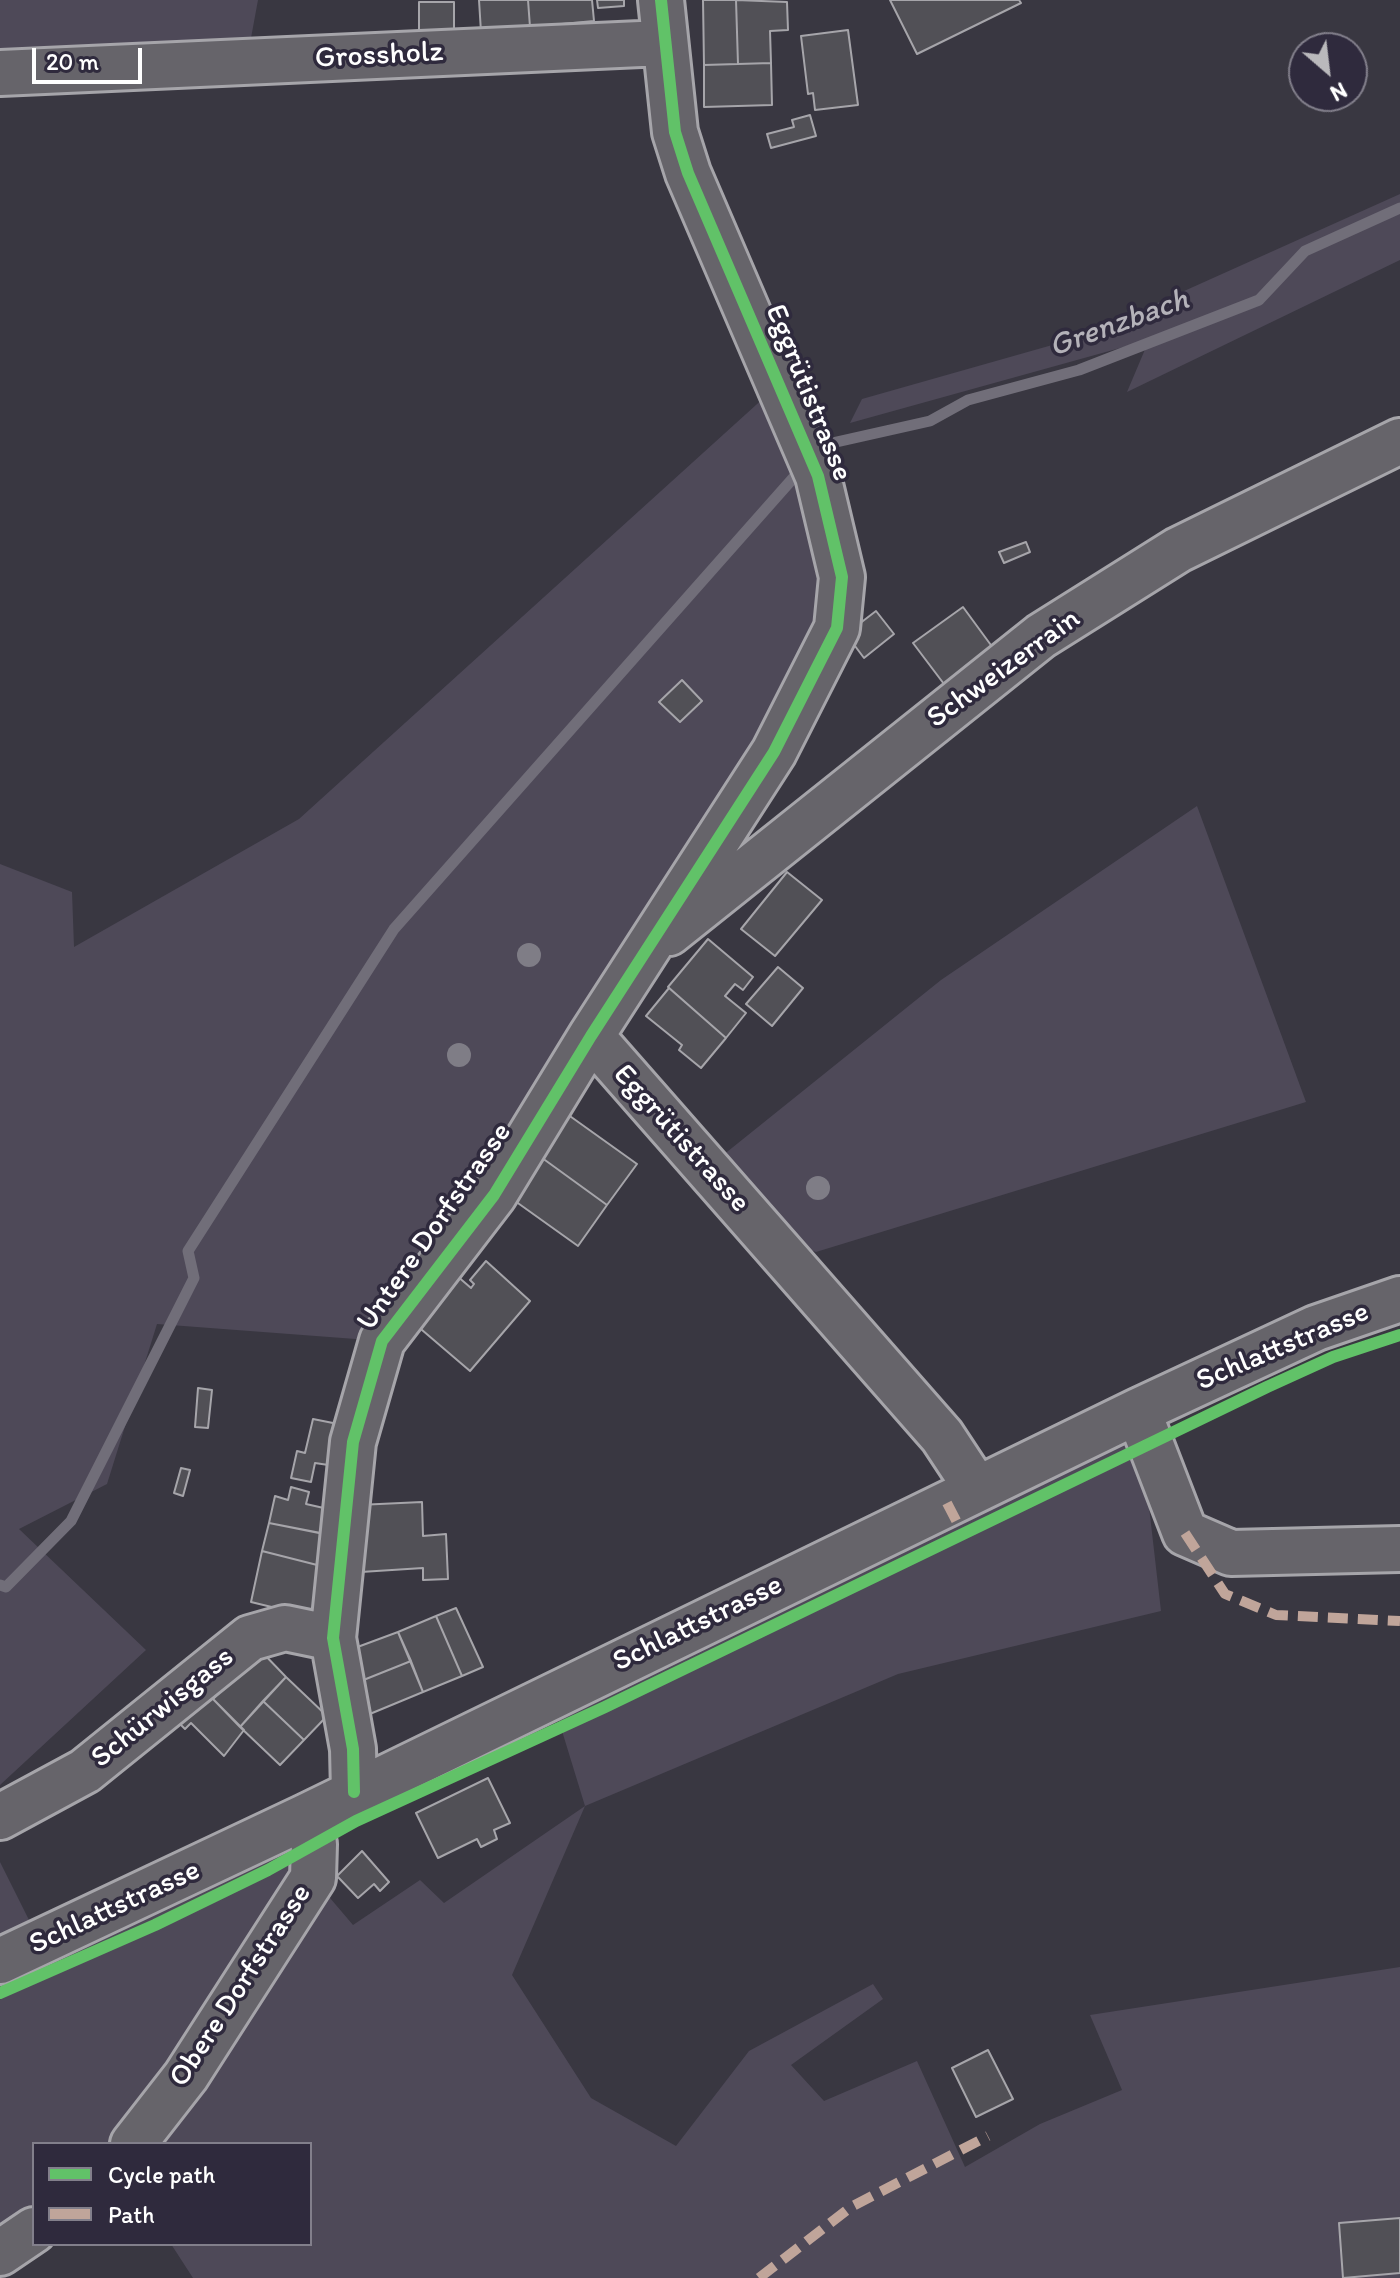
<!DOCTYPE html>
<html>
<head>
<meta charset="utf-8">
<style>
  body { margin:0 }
  #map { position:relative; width:1400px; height:2278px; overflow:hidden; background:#393741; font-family:Itim,sans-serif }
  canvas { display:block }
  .legend { position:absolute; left:32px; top:2142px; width:280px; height:104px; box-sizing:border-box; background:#2f2a3d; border:2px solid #827f8b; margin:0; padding:10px 14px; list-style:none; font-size:24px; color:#fff }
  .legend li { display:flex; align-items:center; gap:16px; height:40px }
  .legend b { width:40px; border:2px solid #827f8b }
  .north { position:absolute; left:1288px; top:32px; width:80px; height:80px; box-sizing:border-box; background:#2f2a3d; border:2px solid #827f8b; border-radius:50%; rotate:152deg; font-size:22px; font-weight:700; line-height:32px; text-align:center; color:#fff }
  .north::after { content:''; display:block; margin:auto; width:28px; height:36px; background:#bab9bc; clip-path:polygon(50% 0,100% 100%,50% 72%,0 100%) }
  .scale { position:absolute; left:32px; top:48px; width:110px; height:36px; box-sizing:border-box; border:4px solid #fff; border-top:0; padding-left:10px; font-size:24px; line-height:28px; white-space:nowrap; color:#fff; -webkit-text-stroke:6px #2f2a3d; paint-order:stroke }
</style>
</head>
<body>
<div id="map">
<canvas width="1400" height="2278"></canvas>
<ul class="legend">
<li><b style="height:10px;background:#61c268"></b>Cycle path</li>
<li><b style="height:10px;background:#c0a59a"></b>Path</li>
</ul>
<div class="north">N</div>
<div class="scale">20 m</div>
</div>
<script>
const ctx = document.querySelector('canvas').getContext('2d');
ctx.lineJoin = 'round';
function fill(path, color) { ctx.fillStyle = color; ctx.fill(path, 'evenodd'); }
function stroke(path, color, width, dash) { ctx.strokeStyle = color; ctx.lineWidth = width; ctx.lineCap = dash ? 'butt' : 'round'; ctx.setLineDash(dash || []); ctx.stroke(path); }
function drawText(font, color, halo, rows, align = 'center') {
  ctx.font = font + ' Itim,sans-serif'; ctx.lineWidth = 7; ctx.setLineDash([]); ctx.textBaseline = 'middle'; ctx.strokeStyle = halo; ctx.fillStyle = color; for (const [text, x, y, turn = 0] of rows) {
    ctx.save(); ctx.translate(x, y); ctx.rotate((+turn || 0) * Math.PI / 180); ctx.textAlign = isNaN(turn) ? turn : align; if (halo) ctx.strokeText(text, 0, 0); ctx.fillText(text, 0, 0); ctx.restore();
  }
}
fill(new Path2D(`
  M0 0H258L244 76 0 95Z
  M1400 194V260L1127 392 1149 340 850 423 862 399 1084 336Z
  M767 395 804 443 837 628 382 1341 157 1324 107 1484 19 1529 146 1650 0 1785V864L72 892 74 947 299 819Z
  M1197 806 1306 1102 816 1252 767 1234 707 1168 941 980Z
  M1138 1411 1161 1611 898 1674 585 1806 512 1975 591 2098 676 2146 749 2051 873 1984 883 1999 791 2065 824 2101 917 2061 965 2167 1040 2124 1122 2090 1090 2015 1400 1967V2278H193L171 2244H310V2144H34V2230L0 2253V1862L41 1944 305 1817 313 1878 353 1925 420 1880 444 1903 585 1806 551 1695Z`), '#4e4958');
stroke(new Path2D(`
  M832 443 930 421 968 400 1079 370 1259 300 1305 251 1400 208
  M0 1585 6 1587 71 1521 194 1278 188 1251 394 929 795 476`), '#716e79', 11);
const building = new Path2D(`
  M479 0H528L530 27 481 32Z
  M528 0H592L594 21 530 27Z
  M597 0H624V6L598 8Z
  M703 0H736L738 64 704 65Z
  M736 0 787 2 788 30 770 31 771 63 738 64Z
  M890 0H1019L1021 3 917 54Z
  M419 2H454V36L419 35Z
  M848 30 858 105 815 110 813 93 808 94 801 36Z
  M771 63 772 105 704 107V65Z
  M810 115 816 136 771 148 767 134 794 127 792 120Z
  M1026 542 1030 552 1004 563 999 552Z
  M963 607 996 652 947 688 913 643Z
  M876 611 894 634 864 658 846 634Z
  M682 680 702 701 680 722 659 702Z
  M787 872 822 900 775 956 741 929Z
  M708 939 753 977 743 990 735 984 725 996 746 1013 726 1038 668 987Z
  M778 967 803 988 772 1026 746 1004Z
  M669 988 726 1038 701 1068 679 1050 682 1045 646 1016Z
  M567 1114 637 1164 607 1205 538 1155Z
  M538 1155 607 1205 578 1246 508 1196Z
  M486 1261 530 1301 470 1371 415 1324 456 1275 471 1288 474 1284 470 1280Z
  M198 1388 212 1390 208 1428 195 1427Z
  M313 1419 343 1425 335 1466 315 1463 311 1482 291 1478 297 1451 305 1453Z
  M181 1468 190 1470 183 1496 174 1493Z
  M291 1487 309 1492 306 1504 337 1511 331 1535 269 1523 275 1496 288 1500Z
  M422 1502 423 1536 446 1534 448 1579 423 1580V1568L361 1572 358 1505Z
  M269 1523 339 1537 325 1567 262 1551Z
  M262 1551 325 1567 313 1617 251 1602Z
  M456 1608 483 1667 462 1676 436 1616Z
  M436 1616 462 1676 423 1692 398 1632Z
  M398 1632 411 1661 351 1685 344 1652Z
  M260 1650 286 1677 240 1727 213 1699Z
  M411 1661 423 1692 365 1716 351 1685Z
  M286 1677 327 1716 304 1740 263 1701Z
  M203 1689 244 1730 224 1756 191 1723 185 1729 174 1718Z
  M263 1701 304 1740 280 1765 240 1727Z
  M488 1778 510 1823 494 1830 497 1839 481 1847 477 1839 438 1858 416 1813Z
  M362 1851 389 1882 380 1891 374 1884 358 1898 337 1876Z
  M988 2050 1013 2099 976 2117 952 2068Z
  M1400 2218V2273L1343 2278 1339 2223Z`);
fill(building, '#515056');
stroke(building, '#a6a5aa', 2);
const minor = new Path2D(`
  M0 73 663 43
  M669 933 1041 636 1178 550 1400 441
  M591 1036 942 1436 977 1489
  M1138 1411 1185 1533 1231 1553 1400 1549
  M354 1792 353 1749 333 1638 353 1442 382 1341 494 1195 591 1036 774 752 837 628 842 577 818 476 688 173 675 132 661 0
  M0 1817 85 1771 250 1638 285 1628 333 1638
  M0 1961 305 1817 1138 1411 1316 1328 1400 1299
  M133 2144 186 2076 313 1878 314 1844 305 1817
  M0 2253 34 2230`);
stroke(minor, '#a6a5aa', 50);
stroke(minor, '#66646a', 44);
stroke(new Path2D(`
  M947 1503 962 1532
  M1185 1533 1225 1594 1276 1615 1400 1621
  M759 2278 851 2207 988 2136`), '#c0a59a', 10, [20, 10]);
stroke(new Path2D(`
  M354 1792 353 1749 333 1638 353 1442 382 1341 494 1195 591 1036 774 752 837 628 842 577 818 476 688 173 675 132 661 0
  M0 1993 155 1925 268 1870 356 1821 605 1707 1267 1387 1333 1357 1400 1335`), '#61c268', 12);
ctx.fillStyle = '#7f7d86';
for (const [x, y] of [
  [529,955],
  [459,1055],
  [818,1188]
]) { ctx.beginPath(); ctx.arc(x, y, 12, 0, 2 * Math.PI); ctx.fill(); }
drawText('30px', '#fff', '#2f2a3d', [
  ["Grossholz",379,56,-3],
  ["Eggrütistrasse",808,393,68],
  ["Schweizerrain",1004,669,-36],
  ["Eggrütistrasse",681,1139,48],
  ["Untere Dorfstrasse",435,1227,-55],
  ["Schlattstrasse",1283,1347,-23],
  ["Schlattstrasse",698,1624,-26],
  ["Schürwisgass",163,1708,-39],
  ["Schlattstrasse",115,1908,-25],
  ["Obere Dorfstrasse",241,1986,-57]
]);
drawText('italic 32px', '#b4b2b9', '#2f2a3d', [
  ["Grenzbach",1119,324,-20]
]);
</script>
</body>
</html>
